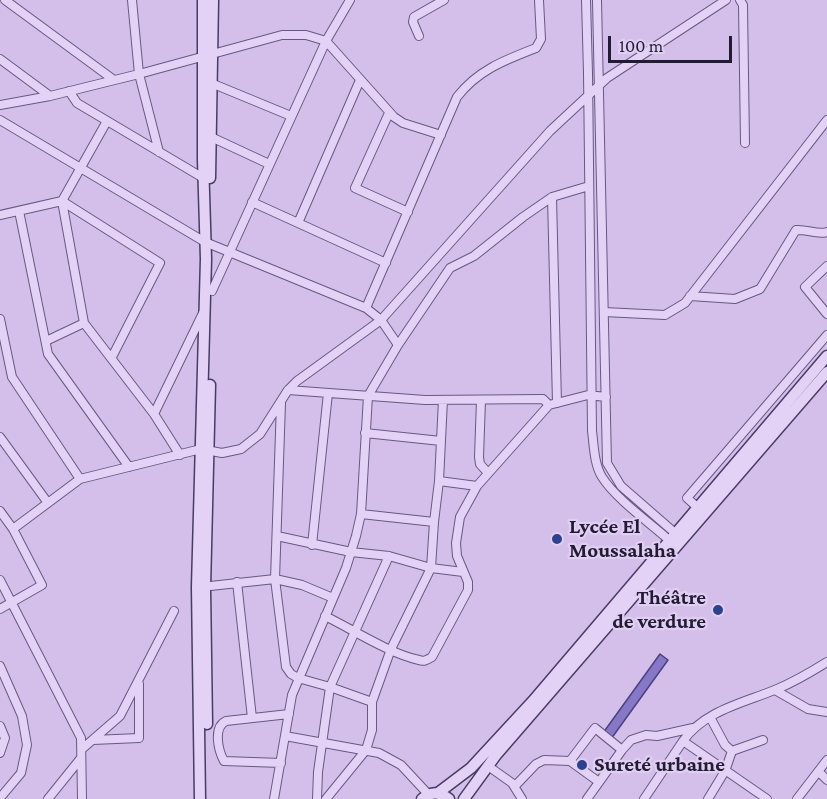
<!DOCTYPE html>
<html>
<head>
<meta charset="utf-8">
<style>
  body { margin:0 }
  #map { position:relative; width:827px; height:799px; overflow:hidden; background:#d4bfeb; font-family:"Crimson Pro",serif }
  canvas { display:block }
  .scale { position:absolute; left:608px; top:36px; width:124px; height:27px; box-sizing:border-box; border:3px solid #221c33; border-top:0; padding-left:8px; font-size:18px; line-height:21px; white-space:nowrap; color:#221c33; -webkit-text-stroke:4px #e0cef3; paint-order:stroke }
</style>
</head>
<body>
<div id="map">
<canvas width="827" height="799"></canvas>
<div class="scale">100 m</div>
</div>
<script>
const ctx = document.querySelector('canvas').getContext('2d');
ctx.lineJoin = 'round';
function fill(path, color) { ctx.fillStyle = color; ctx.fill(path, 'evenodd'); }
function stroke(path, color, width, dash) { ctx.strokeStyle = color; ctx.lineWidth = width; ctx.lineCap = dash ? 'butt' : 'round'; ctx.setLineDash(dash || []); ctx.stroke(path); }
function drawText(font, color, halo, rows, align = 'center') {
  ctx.font = font + ' "Crimson Pro",serif'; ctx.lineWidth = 4.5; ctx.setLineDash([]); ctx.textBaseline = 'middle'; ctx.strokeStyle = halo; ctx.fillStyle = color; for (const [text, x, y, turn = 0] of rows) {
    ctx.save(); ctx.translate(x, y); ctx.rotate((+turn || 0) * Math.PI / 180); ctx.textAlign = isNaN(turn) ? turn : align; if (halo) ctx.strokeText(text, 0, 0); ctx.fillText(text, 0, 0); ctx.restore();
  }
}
const building = new Path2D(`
  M660 654 668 660 611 739 603 733Z`);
fill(building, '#8777c7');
stroke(building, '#4b4080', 1.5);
const street = new Path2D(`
  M5 0 114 80
  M132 0 139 74 159 152
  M586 0 588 73 592 431C594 446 594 464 602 477 615 498 650 523 669 540
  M597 0 607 463 621 486 675 533
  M740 0 743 5 745 143
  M419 36 413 22 414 17 444 0
  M0 59 50 96
  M211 83 291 116
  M69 91 77 103 205 179
  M0 105 50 96 139 74 282 35H306L326 41 394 117 403 123 441 135
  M389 113 355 188 408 212
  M0 120 205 242 366 308 381 320 398 345
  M107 121 62 201 84 323 154 414 180 455
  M211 137 269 164
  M552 197 557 403
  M252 202 386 263
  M19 211 48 354 129 467
  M0 215 62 201 160 263 112 357
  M298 223 360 80
  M827 266 805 287 827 314
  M212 291 326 41 350 0
  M690 296 735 299 760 289 796 230C807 229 817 235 827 232
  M366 308 457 97C478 70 505 60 536 48L541 39 539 0
  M604 312 665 315 685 303 827 120
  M0 319 12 377 80 479
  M46 341 84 323
  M288 390 425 400 543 399 549 405
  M481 400 479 457 480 464 488 473
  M281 403 275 579 286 667 291 674 298 678 330 687 372 702
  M154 414 203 313
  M365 433 441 441
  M0 437 48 503
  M439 481 477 486
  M697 507 687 498 827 335
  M0 511 13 529 42 585 0 609
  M361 514 434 522
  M13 529 80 479 201 449 222 453 241 449 260 434 288 390 297 381 381 320 550 131 607 78 726 0
  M277 536 351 552 389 556 431 568 463 572
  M312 545 328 393
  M0 580 81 738 82 799
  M237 582 252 718
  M201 587 275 579 302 585 333 598
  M325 616C352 629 390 654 419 660 424 662 427 660 432 657L468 590V582L457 556 456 543 460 517 477 486 549 405 588 395 606 397
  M0 666 22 716 27 745 21 773 0 798
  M775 690 808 709 827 712
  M710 717 725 745 732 751 763 740
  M0 726 5 738 0 753
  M285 736 379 753 401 765 428 794
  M93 740 139 738V684
  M683 741C705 710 744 703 777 689 794 682 811 672 827 662
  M82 749 120 716 174 611
  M570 761 595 728 622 750
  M281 763 224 761C218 750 213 727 226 721L289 714
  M488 766 512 783 522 799
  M819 772 827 780
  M515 786 536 764 544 760 570 761 599 782
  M48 799 81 758
  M274 799 292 695 346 568 356 536 361 514 368 396 398 345 450 268 474 256 523 217 552 197 589 186
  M317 799 318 772 330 687 389 556
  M326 799 366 750 372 730V702L391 649 431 568 434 522 439 481 443 400
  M587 799 622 750 631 740 646 735 657 736 693 728
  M644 799 683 741 767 799
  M708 799 725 771 732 751
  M797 799 827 760`);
const secondary = new Path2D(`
  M210 178 213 0
  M207 724 205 588 210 385
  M438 793 471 768 533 701 827 356
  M200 799 197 587 206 259 203 160V0
  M422 799C431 791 440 792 449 799
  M464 799 496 755 827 372`);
stroke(street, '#665982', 10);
stroke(secondary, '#473c64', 13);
stroke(street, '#e3d2f6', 8);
stroke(secondary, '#e3d2f6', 10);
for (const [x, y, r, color] of [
  [557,539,6,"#2c428e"],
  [718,610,6,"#2c428e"],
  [582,765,6,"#2c428e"]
]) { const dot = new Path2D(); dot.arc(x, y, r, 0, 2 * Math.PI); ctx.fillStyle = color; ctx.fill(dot); stroke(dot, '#e0cef3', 2); }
drawText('bold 21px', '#221c33', '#e0cef3', [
  ["Lycée El",569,527],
  ["Moussalaha",569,551],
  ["Théâtre",706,598,"right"],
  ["de verdure",706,622,"right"],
  ["Sureté urbaine",594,765]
], 'left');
</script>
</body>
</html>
